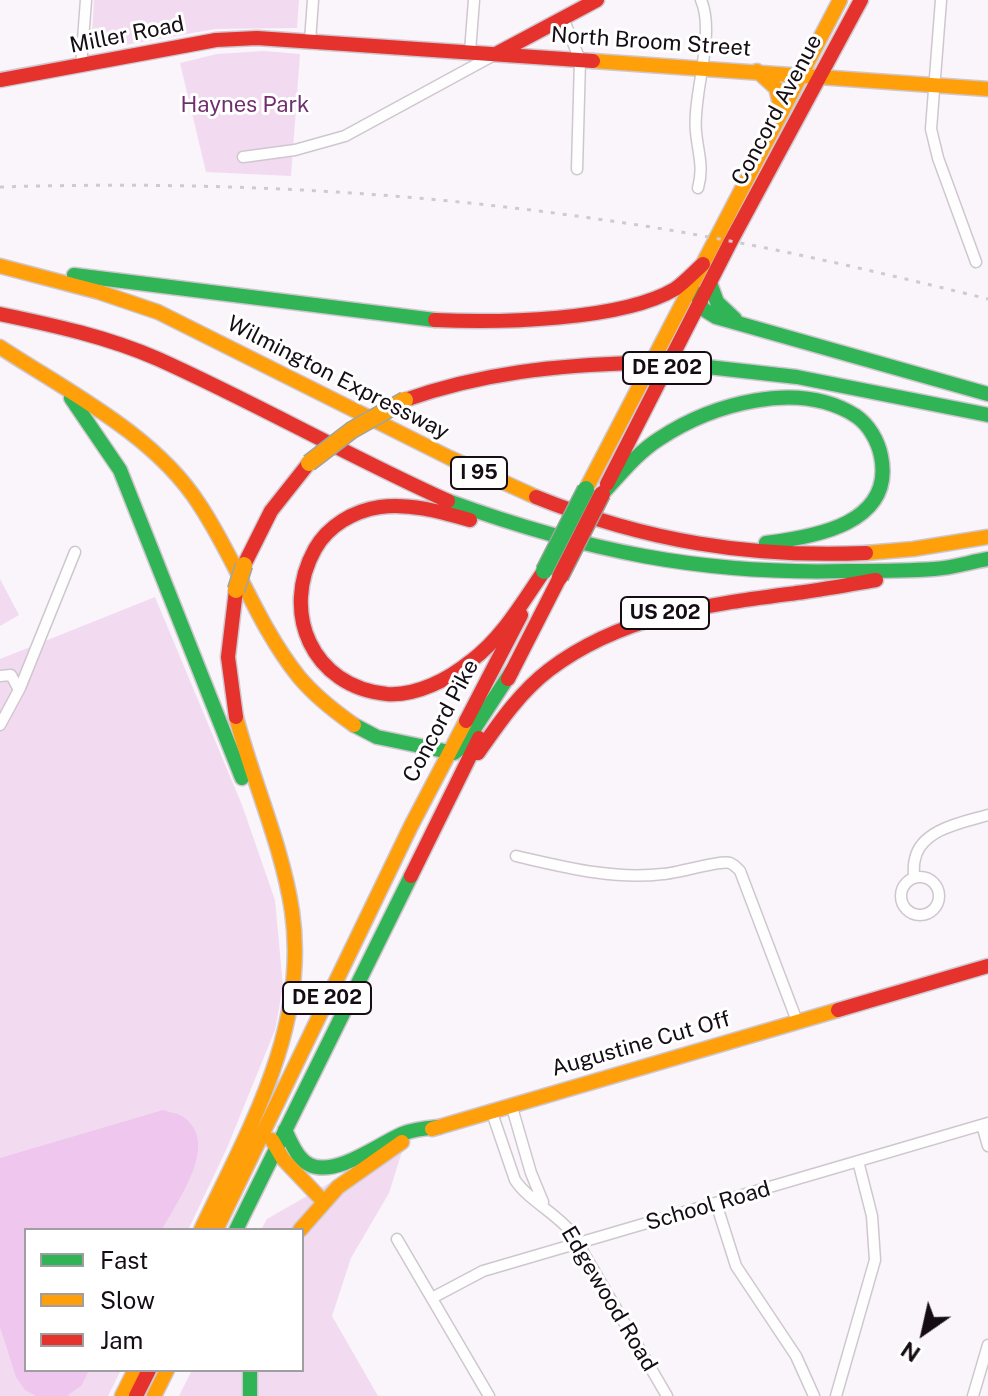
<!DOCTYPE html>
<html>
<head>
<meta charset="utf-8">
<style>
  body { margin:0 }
  #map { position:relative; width:988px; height:1396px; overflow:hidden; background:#faf5fa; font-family:"Public Sans",sans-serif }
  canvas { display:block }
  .legend { position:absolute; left:24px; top:1228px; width:280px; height:144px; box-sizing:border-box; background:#fff; border:2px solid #a19ea1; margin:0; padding:10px 14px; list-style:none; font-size:24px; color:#150c14 }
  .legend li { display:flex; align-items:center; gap:16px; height:40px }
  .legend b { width:40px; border:2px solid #a19ea1 }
  .north { position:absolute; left:884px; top:1292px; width:80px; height:80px; -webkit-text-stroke:6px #fff; paint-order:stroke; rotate:214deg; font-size:22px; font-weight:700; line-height:32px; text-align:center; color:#150c14 }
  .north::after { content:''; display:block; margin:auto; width:28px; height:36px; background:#150c14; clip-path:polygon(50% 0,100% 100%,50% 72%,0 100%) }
</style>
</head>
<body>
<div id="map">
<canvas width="988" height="1396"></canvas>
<ul class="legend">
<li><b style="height:10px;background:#30b455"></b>Fast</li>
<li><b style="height:10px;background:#ff9f0a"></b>Slow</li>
<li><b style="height:10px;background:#e5322d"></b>Jam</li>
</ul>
<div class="north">N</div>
</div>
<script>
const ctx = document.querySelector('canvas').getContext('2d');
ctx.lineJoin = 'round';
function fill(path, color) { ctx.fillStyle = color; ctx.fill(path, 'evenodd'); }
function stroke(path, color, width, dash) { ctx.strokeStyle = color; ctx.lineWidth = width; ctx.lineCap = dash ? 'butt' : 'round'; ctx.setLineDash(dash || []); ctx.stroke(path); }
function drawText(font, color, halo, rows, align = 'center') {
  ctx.font = font + ' "Public Sans",sans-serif'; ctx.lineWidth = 6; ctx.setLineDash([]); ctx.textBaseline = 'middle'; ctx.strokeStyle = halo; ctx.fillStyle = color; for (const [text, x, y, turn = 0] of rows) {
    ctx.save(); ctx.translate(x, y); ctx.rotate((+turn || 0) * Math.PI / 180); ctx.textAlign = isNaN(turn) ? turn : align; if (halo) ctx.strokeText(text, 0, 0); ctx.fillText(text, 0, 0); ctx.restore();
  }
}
fill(new Path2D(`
  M94 0H299L297 28 215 29 91 51Z
  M264 51 300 54 291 176 206 172 180 63 217 54Z
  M0 579 19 615 0 626Z
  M155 597 242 805 275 900 283 986 275 1030 227 1148 188 1230H26V1370H121L108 1396H0V659Z
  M406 1139 389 1193 351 1258 332 1316 378 1396H179L192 1370H302V1230H261L267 1219Z`), '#f2dbf1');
fill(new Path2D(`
  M163 1110C168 1112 177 1113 182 1116 222 1142 177 1201 162 1230H26V1370H89L82 1385 67 1396H36L25 1390 16 1377 0 1327V1158Z`), '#efc6ed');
const street = new Path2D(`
  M941 0 931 129 938 158 976 262
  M563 18 580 60 577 169
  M310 41 313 0
  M470 52 474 0
  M81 66 86 0
  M243 157 295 150 345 136 494 55
  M698 188C704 167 698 153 696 132 692 96 716 34 701 0
  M0 676 11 675 19 690
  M0 725 20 688 75 552
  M516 856C564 867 613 880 663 874 678 873 720 860 730 863 735 865 737 868 740 871L797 1021
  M901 896a19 19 0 1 1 38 0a19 19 0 1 1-38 0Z
  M914 878C914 872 913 865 915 859 921 829 964 822 988 815
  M511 1104 531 1173 543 1202
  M491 1110 515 1180C528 1200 556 1213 572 1233L667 1396
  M982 1125 988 1146
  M716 1203 736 1266 796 1356 814 1396
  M397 1239 489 1396
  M432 1298 483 1271 988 1123
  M836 1396 875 1260 872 1216 858 1161
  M973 1396 988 1345`);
const fast = new Path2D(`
  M74 275 435 320
  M710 283 717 302 735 319
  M696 293 703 309 716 317 988 394
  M681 364 797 377 988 415
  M71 398 120 470 242 778
  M602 494C620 475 637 453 659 439 712 404 798 379 856 416 869 425 878 441 881 456 895 524 814 537 766 543
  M448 501C586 551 702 575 848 571 877 571 906 571 934 569 952 568 970 562 988 559
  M354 725 377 737 454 753 463 746 512 671
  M285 1130C291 1142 297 1159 310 1165 336 1177 379 1144 402 1134 414 1129 427 1128 439 1127
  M236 1230 411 876
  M250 1370V1396`);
const slow = new Path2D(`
  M593 61 988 89
  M757 71 776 88 782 112
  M0 266 99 292 158 312 450 458 536 497
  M0 347C67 391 155 435 199 504 236 559 257 625 299 677 315 696 334 711 354 725
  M586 489 840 0
  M866 553 913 549 988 537
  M432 1129 838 1010
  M272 1140 283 1159 323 1201
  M201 1230C249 1129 309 1027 292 911 282 845 253 782 236 717
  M216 1230 411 826 466 721
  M300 1230 338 1187 402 1142
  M122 1396 135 1370
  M154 1396 167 1370`);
const jam = new Path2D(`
  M496 54 597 0
  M0 80 216 40 257 38 593 61
  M0 314C53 325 108 337 158 359 256 403 350 457 448 501
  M435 320C497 323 621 321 675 289 685 282 694 272 703 264
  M405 400C481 373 557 365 637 363
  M607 484 731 241 861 0
  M536 497C645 541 749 558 866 553
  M470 520C441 512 410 503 380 507 353 511 328 526 315 549 280 612 312 687 387 694 417 696 449 679 471 661 502 638 522 603 544 571
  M244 565 271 511 309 463
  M508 679 560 577
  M236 717 228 657 236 590
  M466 721 521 615
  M478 753C499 723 520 692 549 670 624 613 714 604 804 592 828 589 852 584 876 580
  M411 876 479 738
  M838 1010 988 966
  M136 1396 149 1370`);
stroke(street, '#cfc7cf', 13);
stroke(fast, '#cfc7cf', 17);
stroke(slow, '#cfc7cf', 17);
stroke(jam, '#cfc7cf', 17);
stroke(street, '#fefefe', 10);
stroke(fast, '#30b455', 14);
stroke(slow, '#ff9f0a', 14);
stroke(jam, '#e5322d', 14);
stroke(new Path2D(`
  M0 187C200 181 399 190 597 219 729 237 859 267 988 299`), '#cecbce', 3, [4, 8]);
const fastBridge = new Path2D(`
  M544 571 586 489`);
const slowBridge = new Path2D(`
  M309 463 352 430 405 400
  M236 590 244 565`);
const jamBridge = new Path2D(`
  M637 363 681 364
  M560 577 602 494`);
stroke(fastBridge, '#9ca69f', 19, []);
stroke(slowBridge, '#9ca69f', 19, []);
stroke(jamBridge, '#9ca69f', 19, []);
stroke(fastBridge, '#30b455', 16);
stroke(slowBridge, '#ff9f0a', 16);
stroke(jamBridge, '#e5322d', 16);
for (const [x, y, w] of [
  [667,368,88],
  [479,473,56],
  [665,613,88],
  [327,998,88]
]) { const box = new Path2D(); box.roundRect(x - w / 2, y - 16, w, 32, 6); ctx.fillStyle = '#fff'; ctx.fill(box); stroke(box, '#150c14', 2); }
drawText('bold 20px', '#150c14', null, [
  ["DE 202",667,368],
  ["I 95",479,473],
  ["US 202",665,613],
  ["DE 202",327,998]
]);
drawText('22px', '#150c14', '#fff', [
  ["Miller Road",127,35,-11],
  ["North Broom Street",651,42,4],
  ["Concord Avenue",777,110,-62],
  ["Wilmington Expressway",338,378,27],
  ["Concord Pike",441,721,-62],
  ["Augustine Cut Off",641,1044,-16],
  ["School Road",708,1206,-16],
  ["Edgewood Road",609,1299,59]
]);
drawText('22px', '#702f6f', '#fff', [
  ["Haynes Park",245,105]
]);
</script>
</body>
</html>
